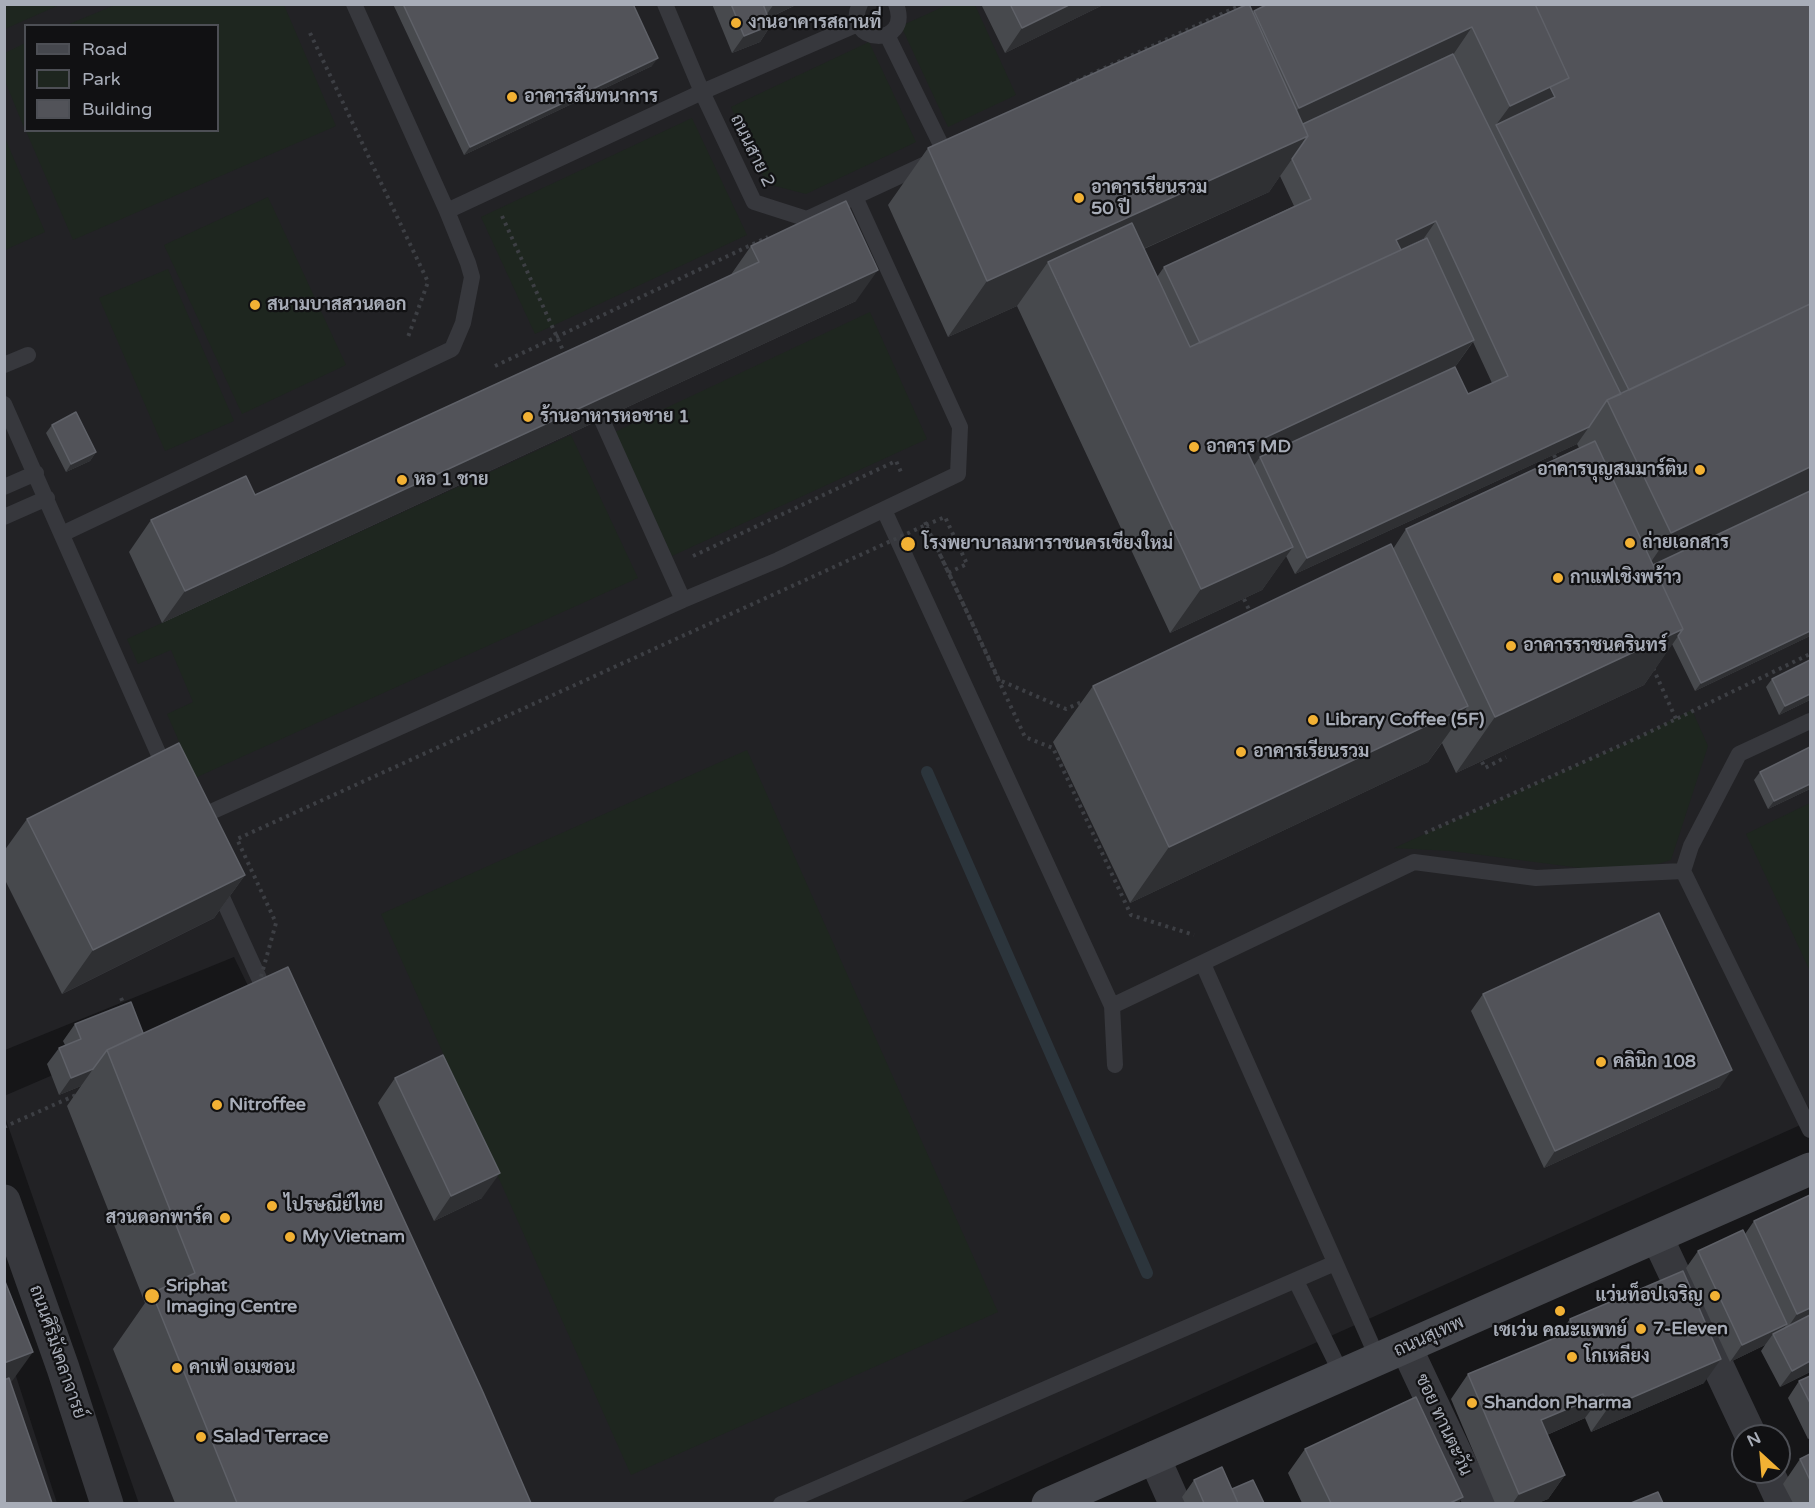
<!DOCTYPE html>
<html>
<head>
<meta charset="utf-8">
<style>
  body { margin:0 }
  #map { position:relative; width:1815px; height:1508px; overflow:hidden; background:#161618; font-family:"Varela Round",sans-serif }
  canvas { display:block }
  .frame { position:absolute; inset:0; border:6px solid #a8adb8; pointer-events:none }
  .legend { position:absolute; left:24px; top:24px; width:195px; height:108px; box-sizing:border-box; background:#111113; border:2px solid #4d4f55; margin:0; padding:8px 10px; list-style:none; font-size:18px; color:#a8adb8 }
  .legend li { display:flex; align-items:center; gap:12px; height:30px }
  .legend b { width:30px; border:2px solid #4d4f55 }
  .north { position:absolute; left:1731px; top:1424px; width:60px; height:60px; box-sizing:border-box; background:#111113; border:2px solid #4d4f55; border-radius:50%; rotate:334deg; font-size:16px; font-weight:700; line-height:24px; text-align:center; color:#a8adb8 }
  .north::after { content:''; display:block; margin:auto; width:21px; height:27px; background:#f2b134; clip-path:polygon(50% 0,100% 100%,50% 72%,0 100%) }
</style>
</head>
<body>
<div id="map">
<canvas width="1815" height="1508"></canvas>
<div class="frame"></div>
<ul class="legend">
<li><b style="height:8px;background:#45474d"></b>Road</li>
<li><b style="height:16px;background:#1e261f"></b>Park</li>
<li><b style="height:16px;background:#525359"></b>Building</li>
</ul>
<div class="north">N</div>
</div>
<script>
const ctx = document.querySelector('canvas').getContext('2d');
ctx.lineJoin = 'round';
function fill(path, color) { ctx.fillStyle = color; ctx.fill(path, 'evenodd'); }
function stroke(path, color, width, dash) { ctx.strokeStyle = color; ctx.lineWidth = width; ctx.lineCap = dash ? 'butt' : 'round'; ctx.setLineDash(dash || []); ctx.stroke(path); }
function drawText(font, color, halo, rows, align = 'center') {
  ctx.font = font + ' "Varela Round",Sarabun,sans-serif'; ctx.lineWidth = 4.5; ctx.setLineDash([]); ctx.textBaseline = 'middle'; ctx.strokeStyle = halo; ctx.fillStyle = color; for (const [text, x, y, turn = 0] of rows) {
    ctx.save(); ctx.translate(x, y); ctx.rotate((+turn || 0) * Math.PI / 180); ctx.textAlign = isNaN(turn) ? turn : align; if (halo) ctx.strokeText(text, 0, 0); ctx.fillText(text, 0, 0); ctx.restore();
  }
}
fill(new Path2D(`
  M5 5H1810V1096L1807 1122 959 1503 139 1504 5 1117 4 1096 250 990 234 957 5 1050ZM26 26H218V130H26Z
  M5 1342 57 1503H5Z`), '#222225');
fill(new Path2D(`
  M5 4H59V5L5 29Z
  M115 5H284L336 126 73 240 26 131 218 130V26L67 25Z
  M947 5H975L1016 95 948 127 901 26Z
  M869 42 916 142 806 194 767 184 731 107Z
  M25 43V130L5 81V53Z
  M692 118 747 235 535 334 481 217Z
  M5 138 45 232 5 250H4Z
  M268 197 346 365 242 414 164 245Z
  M168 269 234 421 165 451 99 298Z
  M870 312 927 439 672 556 615 432Z
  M571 435 638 578 195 778 167 714 193 702 171 650 138 664 127 639Z
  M1692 710 1708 746 1671 860 1626 874 1451 851 1394 848 1637 738Z
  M747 750 998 1312 631 1475 381 914Z
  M1810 803V971L1746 834Z`), '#1e261f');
stroke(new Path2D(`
  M927 772 1147 1273`), '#2c353c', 12);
stroke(new Path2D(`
  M310 33 428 282 408 337
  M1070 84 1243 4
  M502 216 566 357
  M495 366 768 237
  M1554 455 1557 462
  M925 522 1025 737 1053 748 1131 915 1194 935
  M926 525 945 517 967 564 948 573
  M693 556 896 461 901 472
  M1244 599 1252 616
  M1653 668 1676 719
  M1482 762 1485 768 1506 757
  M1425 833 1637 738 1810 654
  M121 998 126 1009
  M4 1127 76 1095`), '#3d3f44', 4, [3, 4.5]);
stroke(new Path2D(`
  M665 4 702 92 754 202 807 219 932 161
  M860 4C841 44 913 49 896 4
  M887 35 946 155
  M447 211 702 92 858 24
  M4 365 28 355
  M4 404 167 773
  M602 420 683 600
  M4 487 36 473
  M884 510 1112 1006 1414 862 1536 878 1683 871
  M4 517 47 498
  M62 534 452 349 463 323 472 277 468 263 447 211 354 4
  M1810 721 1739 754 1691 846 1683 871 1810 1130
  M193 820 683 600 778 560 958 474 960 427 855 197
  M216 884 269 1000
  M1203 964 1378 1359
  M1112 1006 1115 1065
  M1296 1281 1342 1375
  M781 1504 1335 1263`), '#37383d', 16);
stroke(new Path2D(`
  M1657 1237 1751 1436
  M1406 1347 1480 1504
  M1154 1457 1175 1504
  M1768 1472 1783 1504`), '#37383d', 32);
stroke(new Path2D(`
  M4 1201 63 1368 107 1504`), '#37383d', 33);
stroke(new Path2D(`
  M1048 1504 1810 1169`), '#45474d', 33);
stroke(new Path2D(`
  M259 984 276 923 237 839 926 525 999 680 1066 709 1084 701`), '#3d3f44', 4, [3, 4.5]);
fill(new Path2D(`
  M393 4H633L652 66 464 155Z
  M712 4H798L769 18 771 25 760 42 732 53Z
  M981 4H1105L1005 53Z
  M1810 4V636L1695 691 1672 644 1644 685 1456 773 1442 743 1428 762 1130 903 1053 742 1093 686 1393 549 1406 529 1579 448 1577 444 1295 574 1286 556 1262 590 1170 633 1017 306 948 337 888 205 928 148 1253 13 1254 11ZM1280 176 1294 206 1164 267 1157 277 1144 249 1269 192ZM1424 238 1425 239 1401 250V249ZM1473 342 1492 383 1468 394 1455 367Z
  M751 246 856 301 162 623 129 552 151 520 255 495 730 276Z
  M52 425 96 452 90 461 66 472 46 433Z
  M1810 660V700L1779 715 1766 687 1772 679Z
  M1760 772 1810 789 1768 809 1754 780Z
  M27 819 245 875 214 918 62 994 4 878V851Z
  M1483 994 1720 1087 1544 1168 1471 1011Z
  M75 1024 143 1033 531 1503H175L113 1349 145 1303 67 1106 81 1086 59 1095 47 1064 59 1048 65 1045 63 1041Z
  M395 1078 482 1198 434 1221 378 1103Z
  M1810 1195V1372L1780 1387 1761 1351 1765 1345 1730 1362 1686 1268 1698 1251 1745 1234 1754 1221Z
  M1570 1319 1704 1383 1591 1432 1585 1418 1547 1435 1565 1475 1548 1499 1538 1503H1495L1451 1399 1468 1374 1557 1338Z
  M1810 1376V1438L1808 1439 1788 1398 1799 1381Z
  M1305 1449 1459 1503H1302L1288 1473Z
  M1810 1454V1503H1793L1783 1484 1800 1459Z
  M1194 1480 1232 1489 1264 1503H1185L1182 1497Z`), '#47494d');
fill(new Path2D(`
  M774 4H798L762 21Z
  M1071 4H1105L1005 53 1022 28Z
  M771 25 760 42 732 53 744 36Z
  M1472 27 1442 71 1268 151 1299 108Z
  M658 58 652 66 464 155 470 147Z
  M1569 78 1538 122 1496 125 1510 106Z
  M1308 136 1269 192 1059 287 1048 262 1017 306 948 337 987 281Z
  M1436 221 1424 238 1385 257 1396 240Z
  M878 270 856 301 162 623 185 591Z
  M1474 340 1443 384 1260 457 1248 474 1245 447Z
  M1589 427 1577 444 1295 574 1307 558Z
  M96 452 90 461 66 472 71 464Z
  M1810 467V496L1646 569 1671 533Z
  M1293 547 1262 590 1170 633 1201 589Z
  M1683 629 1644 685 1456 773 1495 717Z
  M1810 631V636L1695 691 1701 683Z
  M1810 694V700L1779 715 1785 706Z
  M1468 706 1428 762 1130 903 1169 847Z
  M1810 784V789L1768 809 1774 801Z
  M245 875 214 918 62 994 93 950Z
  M93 1069 81 1086 59 1095 71 1078Z
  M1732 1070 1720 1087 1544 1168 1555 1151Z
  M500 1173 482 1198 434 1221 451 1196Z
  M1810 1308V1325L1780 1339 1797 1314Z
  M1787 1324 1776 1339 1773 1334 1765 1345 1730 1362 1742 1345Z
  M33 1352 10 1384 4 1386V1363Z
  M1721 1359 1704 1383 1591 1432 1608 1408Z
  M1810 1361V1372L1780 1387 1792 1371Z
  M1603 1394 1585 1418 1524 1445 1541 1420Z
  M1565 1475 1548 1499 1538 1503H1513L1519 1494Z
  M1463 1497 1459 1503H1450Z`), '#2f3033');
const building = new Path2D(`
  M403 4H633L658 58 470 147Z
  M731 4H763L771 25 744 36Z
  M1010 4H1071L1022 28Z
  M1248 4H1249L1308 136 987 281 928 148Z
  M1268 4H1535L1569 78 1510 106 1472 27 1299 108 1254 11Z
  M1535 4H1810V304L1629 390 1496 125 1555 97 1550 87 1569 78Z
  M1453 54 1621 394 1607 400 1589 427 1307 558 1260 457 1455 367 1468 394 1508 376 1436 221 1396 240 1401 250 1200 343 1164 267 1311 199 1292 159 1308 136 1303 124Z
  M846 201 878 270 185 591 151 520 246 476 255 495 594 339 759 262 751 246Z
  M1132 223 1190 347 1427 238 1474 340 1245 447 1293 547 1201 589 1048 262Z
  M1810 304V467L1671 533 1607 400Z
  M76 412 96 452 71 464 52 425Z
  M1595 441 1683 629 1495 717 1406 529Z
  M1810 491V631L1701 683 1678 636 1683 629 1653 565Z
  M1391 544 1468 706 1169 847 1093 686Z
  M1810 660V694L1785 706 1772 679Z
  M179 743 245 875 93 950 27 819Z
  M1810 747V784L1774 801 1760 772Z
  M1659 913 1732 1070 1555 1151 1483 994Z
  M288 967 483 1392 531 1503H237L152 1293 195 1273 107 1050Z
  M131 1002 143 1033 107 1050 93 1069 71 1078 59 1048 81 1039 75 1024Z
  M443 1055 500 1173 451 1196 395 1078Z
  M1810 1195V1308L1797 1314 1754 1221Z
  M1743 1230 1787 1324 1742 1345 1698 1251Z
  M1683 1271 1721 1359 1608 1408 1603 1394 1541 1420 1565 1475 1519 1494 1468 1374 1574 1330 1570 1319Z
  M4 1279 33 1352 4 1363Z
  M1810 1315V1361L1792 1371 1773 1334Z
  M1810 1376V1403L1799 1381Z
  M9 1378 52 1503H4V1380Z
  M1416 1397 1463 1497 1450 1503H1331L1305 1449Z
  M1810 1454V1480L1800 1459Z
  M1222 1467 1238 1503H1204L1194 1480Z
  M1253 1480 1264 1503H1238L1232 1489Z
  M1658 1492 1663 1503H1631Z`);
fill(building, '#525359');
stroke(building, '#5f6168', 1.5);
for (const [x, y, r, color] of [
  [736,23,6,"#f2b134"],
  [512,97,6,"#f2b134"],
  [1079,198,6,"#f2b134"],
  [255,305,6,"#f2b134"],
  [528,417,6,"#f2b134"],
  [1194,447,6,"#f2b134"],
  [1700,470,6,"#f2b134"],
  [402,480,6,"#f2b134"],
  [1630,543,6,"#f2b134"],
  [908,544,8,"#f2b134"],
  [1558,578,6,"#f2b134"],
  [1511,646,6,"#f2b134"],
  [1313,720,6,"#f2b134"],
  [1241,752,6,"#f2b134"],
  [1601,1062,6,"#f2b134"],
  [217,1105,6,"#f2b134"],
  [272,1206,6,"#f2b134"],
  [225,1218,6,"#f2b134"],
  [290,1237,6,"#f2b134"],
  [152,1296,8,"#f2b134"],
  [1715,1296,6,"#f2b134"],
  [1560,1311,6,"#f2b134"],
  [1641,1329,6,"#f2b134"],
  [1572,1357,6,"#f2b134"],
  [177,1368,6,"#f2b134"],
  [1472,1403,6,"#f2b134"],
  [201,1437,6,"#f2b134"]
]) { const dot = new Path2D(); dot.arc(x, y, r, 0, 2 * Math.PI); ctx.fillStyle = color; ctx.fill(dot); stroke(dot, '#111113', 2); }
drawText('bold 18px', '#a8adb8', '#111113', [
  ["งานอาคารสถานที่",748,23],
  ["อาคารสันทนาการ",524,97],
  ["อาคารเรียนรวม",1091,188],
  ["50 ปี",1091,209],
  ["สนามบาสสวนดอก",267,305],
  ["ร้านอาหารหอชาย 1",540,417],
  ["อาคาร MD",1206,447],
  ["อาคารบุญสมมาร์ติน",1688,470,"right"],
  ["หอ 1 ชาย",414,480],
  ["ถ่ายเอกสาร",1642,543],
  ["โรงพยาบาลมหาราชนครเชียงใหม่",922,544],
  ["กาแฟเชิงพร้าว",1570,578],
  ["อาคารราชนครินทร์",1523,646],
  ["Library Coffee (5F)",1325,720],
  ["อาคารเรียนรวม",1253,752],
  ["คลินิก 108",1613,1062],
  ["Nitroffee",229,1105],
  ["ไปรษณีย์ไทย",284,1206],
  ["สวนดอกพาร์ค",213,1218,"right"],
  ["My Vietnam",302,1237],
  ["Sriphat",166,1286],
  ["Imaging Centre",166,1307],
  ["แว่นท็อปเจริญ",1703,1296,"right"],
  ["7-Eleven",1653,1329],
  ["เซเว่น คณะแพทย์",1560,1331,"center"],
  ["โกเหลียง",1584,1357],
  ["คาเฟ่ อเมซอน",189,1368],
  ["Shandon Pharma",1484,1403],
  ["Salad Terrace",213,1437]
], 'left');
drawText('18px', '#a8adb8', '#111113', [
  ["ถนนสาย 2",752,151,64],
  ["ถนนสุเทพ",1429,1337,-24],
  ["ถนนศิริมังคลาจารย์",57,1352,71],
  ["ซอย ทานตะวัน",1443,1425,65]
]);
</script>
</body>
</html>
